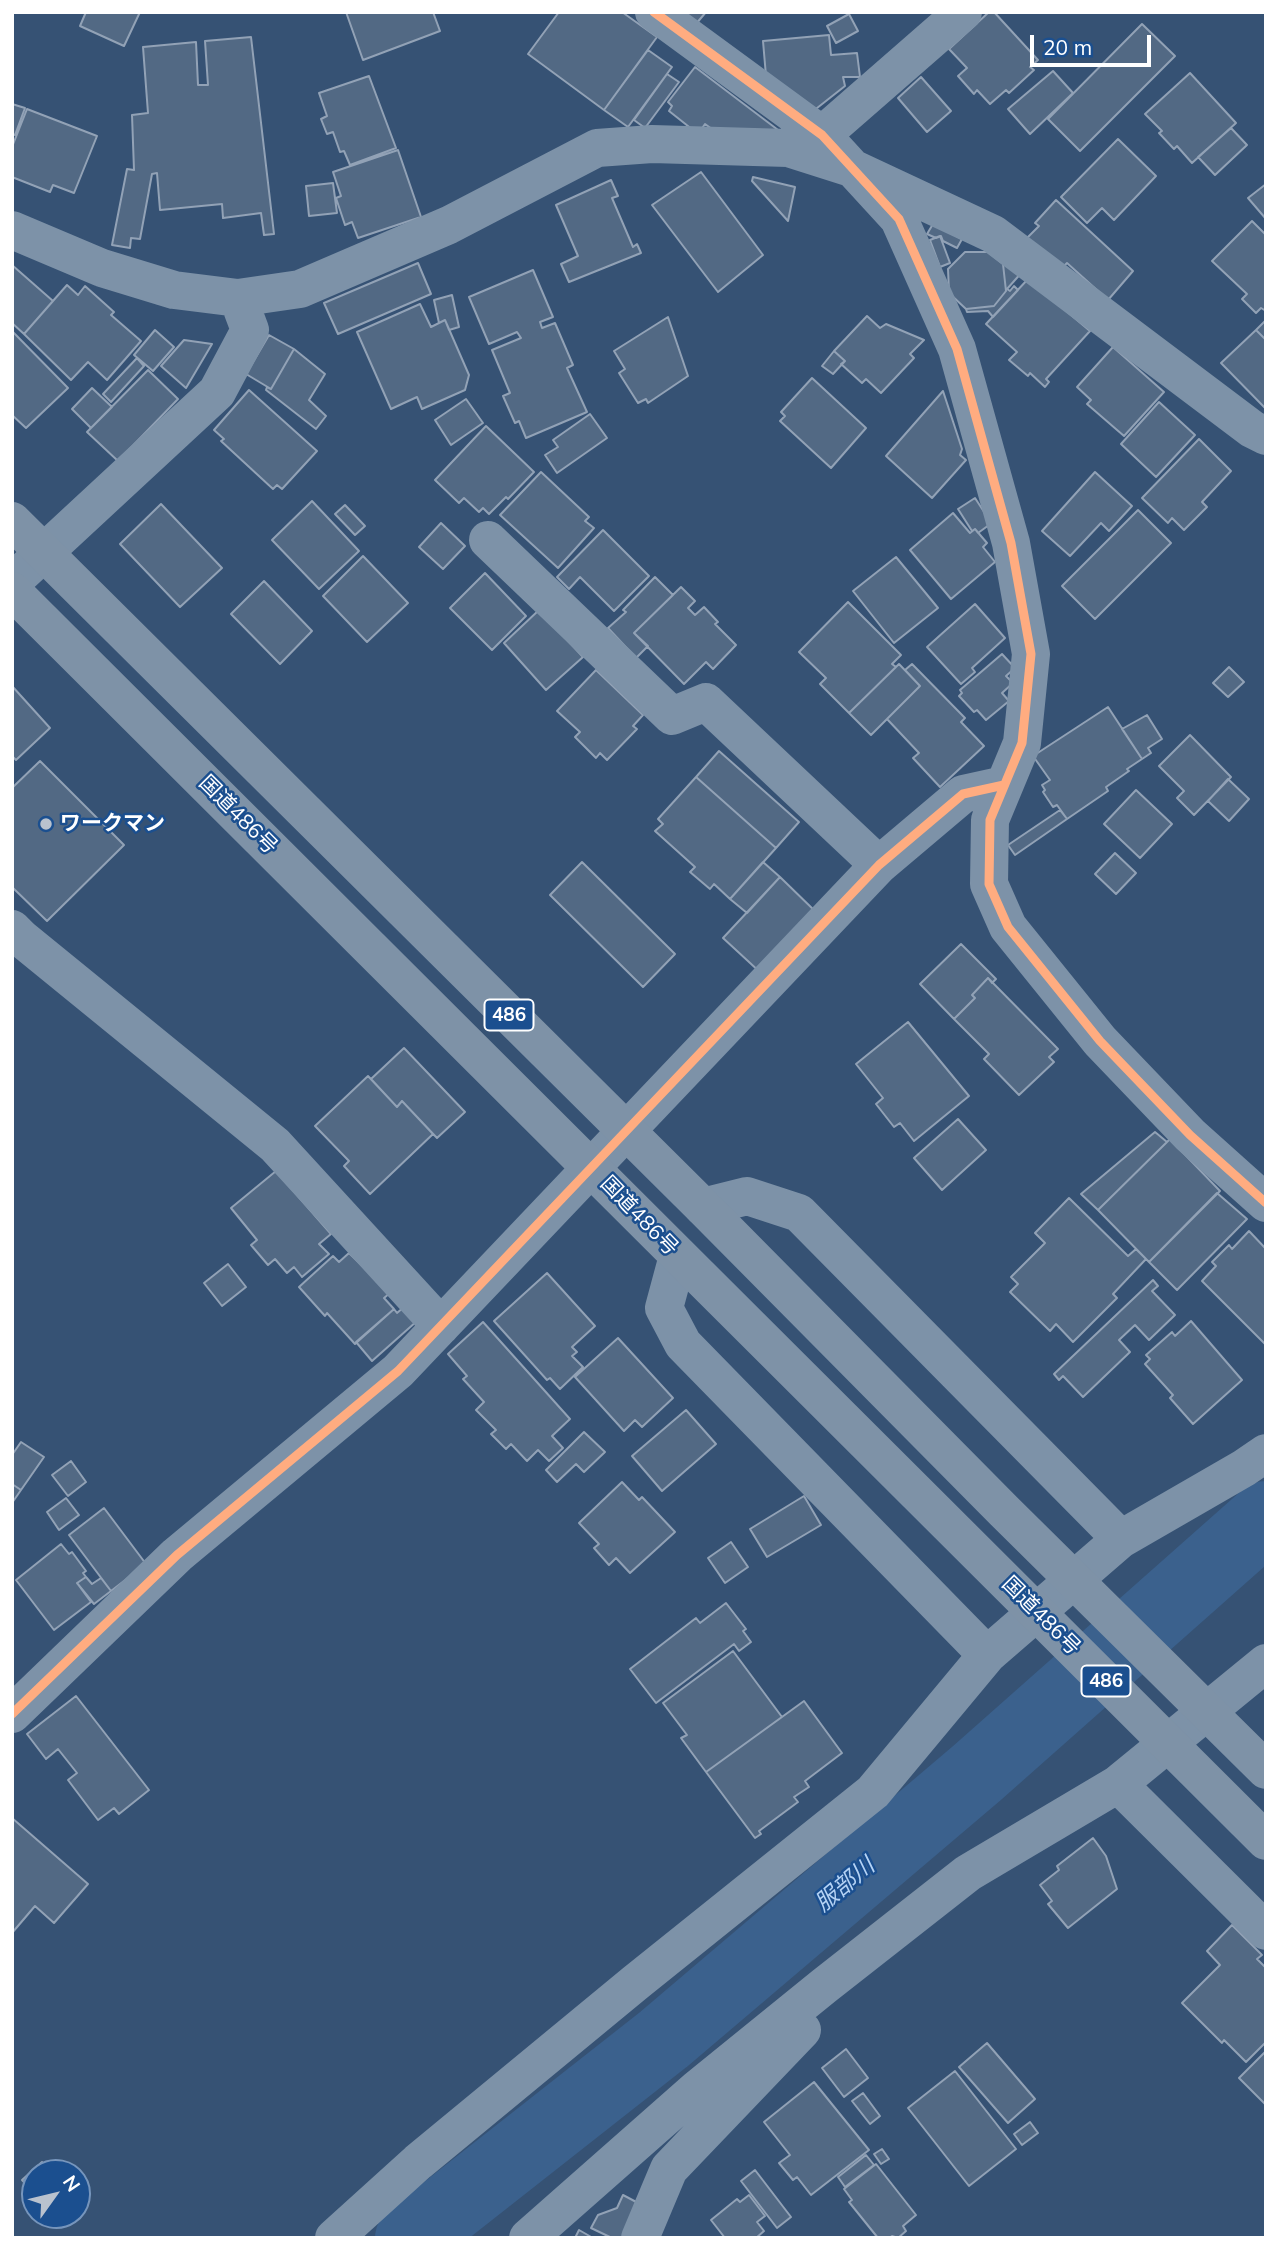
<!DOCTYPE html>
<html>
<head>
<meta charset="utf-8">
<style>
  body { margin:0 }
  #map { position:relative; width:1278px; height:2250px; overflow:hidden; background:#365274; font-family:Mulish,sans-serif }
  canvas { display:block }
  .frame { position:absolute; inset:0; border:14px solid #fff; pointer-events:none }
  .north { position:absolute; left:21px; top:2159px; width:70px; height:70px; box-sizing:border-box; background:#1b4f8f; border:2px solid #7695bc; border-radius:50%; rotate:56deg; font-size:19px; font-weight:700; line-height:28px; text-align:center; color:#fff }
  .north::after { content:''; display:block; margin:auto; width:24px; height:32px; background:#b9c2ce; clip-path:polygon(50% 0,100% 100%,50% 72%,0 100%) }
  .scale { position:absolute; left:1030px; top:35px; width:121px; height:32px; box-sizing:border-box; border:4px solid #fff; border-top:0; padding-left:9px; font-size:21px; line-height:24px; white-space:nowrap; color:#fff; -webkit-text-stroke:5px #1b4f8f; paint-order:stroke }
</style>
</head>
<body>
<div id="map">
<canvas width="1278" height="2250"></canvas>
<div class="frame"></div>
<div class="north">N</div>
<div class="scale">20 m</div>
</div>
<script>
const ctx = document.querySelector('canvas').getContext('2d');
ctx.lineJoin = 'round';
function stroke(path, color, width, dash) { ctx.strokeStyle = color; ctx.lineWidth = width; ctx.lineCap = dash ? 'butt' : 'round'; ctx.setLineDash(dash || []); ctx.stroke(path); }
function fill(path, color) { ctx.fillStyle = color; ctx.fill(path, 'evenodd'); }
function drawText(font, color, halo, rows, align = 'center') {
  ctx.font = font + ' Mulish,"Noto Sans JP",sans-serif'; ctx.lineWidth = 5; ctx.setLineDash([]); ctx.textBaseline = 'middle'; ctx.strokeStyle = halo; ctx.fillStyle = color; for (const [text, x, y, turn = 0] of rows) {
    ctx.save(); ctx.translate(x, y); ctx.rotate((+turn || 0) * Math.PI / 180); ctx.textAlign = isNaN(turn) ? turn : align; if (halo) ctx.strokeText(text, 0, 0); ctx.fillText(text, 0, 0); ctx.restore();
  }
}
stroke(new Path2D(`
  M411 2238 664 2039 977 1773 1266 1517`), '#3b618d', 72);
const building = new Path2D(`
  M86 12H140L124 46 80 26Z
  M346 12H433L440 31 363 60Z
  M559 12H622L657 37 604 110 528 54Z
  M684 12H706L696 24Z
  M989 12H994L1038 60 1030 67 1034 70 1009 93 1006 90 990 104 977 90 974 94 958 76 967 68 949 49Z
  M849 14 858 31 836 43 827 26Z
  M1142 24 1175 56 1080 151 1048 119Z
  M829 35 831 55 857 53 860 77H843L845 86 812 112 766 76 763 41Z
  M251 37 274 234 264 235 261 213 223 218 222 204 160 210 157 173 152 174 140 239 131 238 130 248 112 245 127 169 134 170 132 115 148 113 143 47 196 42 198 85H208L205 41Z
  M648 50 672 67 628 127 604 110Z
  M695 67 786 136 716 132 705 124 698 134 669 111 672 106 668 102Z
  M1053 71 1073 93 1030 134 1008 109Z
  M1190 73 1236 123 1192 163 1177 146 1174 149 1159 133 1162 131 1145 114Z
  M667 74 679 82 645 128 634 120Z
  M369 76 396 148 350 165 344 151 340 152 333 132 327 134 321 119 327 116 319 93Z
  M921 77 951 111 927 132 898 98Z
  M12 104 25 108 15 135 12 134Z
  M27 109 97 136 74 193 53 185 50 192 12 177V147Z
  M1231 128 1247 145 1215 175 1198 157Z
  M1118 139 1156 176 1114 220 1102 208 1087 223 1061 197Z
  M398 150 421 217 358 238 352 222 345 225 336 198 341 196 333 172Z
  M701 172 763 255 718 292 652 205Z
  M753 177 795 187 788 221 752 181Z
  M611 180 618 196 612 198 633 247 637 244 641 253 569 282 561 264 578 256 556 205Z
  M333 183 337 213 309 216 306 186Z
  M1266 184V219L1248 198Z
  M1056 200 1133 271 1108 300 1067 263 1063 267 1025 240 1039 226 1035 223Z
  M1252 221 1266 235V311L1261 308 1256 313 1242 299 1247 294 1212 261Z
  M933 224 962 239 957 248 943 241 941 236 936 238 927 234Z
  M940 236 950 263 940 267 930 240Z
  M965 252H988L1003 264 1006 291 994 306 966 309 949 293 948 269Z
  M418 263 431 294 338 334 324 303Z
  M1003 264 1023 271 1007 289 1010 291 1014 286 1018 290 993 317 988 311 967 312 966 309 994 306 1006 291Z
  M12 265 53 301 24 334 12 323Z
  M533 270 553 317 540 322 542 328 555 323 573 365 567 368 587 412 526 438 519 421 515 423 503 396 510 393 492 350 521 338 517 332 489 344 469 297Z
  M1028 279 1090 331 1046 379 1049 382 1045 387 1030 373 1028 376 1009 360 1017 352 986 324Z
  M67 285 78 295 85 286 114 312 111 315 141 341 107 380 88 362 71 380 24 334Z
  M452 295 459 327 449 330 445 320 439 323 434 300Z
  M420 304 431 327 445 320 469 375 465 390 422 409 417 397 391 409 357 332Z
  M867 316 880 328 886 324 924 340 910 354 914 358 881 393 866 379 862 383 841 364 845 361 834 351Z
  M668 317 688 376 648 403 646 399 638 403 619 373 625 369 614 351Z
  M1266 320V340L1256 330Z
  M155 330 174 347 153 371 134 355Z
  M1256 330 1266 340V409L1221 363Z
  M12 331 68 388 26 428 12 415Z
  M269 335 294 349 271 389 246 374Z
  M184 340 212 344 186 388 161 366Z
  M1113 347 1164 392 1124 436 1087 404 1091 400 1077 387Z
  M294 349 325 374 309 400 326 416 316 429 266 390 267 387 271 389Z
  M834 351 845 361 833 374 822 366Z
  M137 358 144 366 111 402 103 394Z
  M148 370 178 399 118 461 87 432Z
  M812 378 866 428 831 468 780 421 785 416 781 412Z
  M92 388 112 407 91 428 72 409Z
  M249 390 317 451 282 489 277 485 273 489 221 441 224 439 214 430Z
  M943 391 962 449 960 455 966 460 932 498 886 456Z
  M466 399 483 423 451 445 435 420Z
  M1159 402 1195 435 1156 477 1121 444Z
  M590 414 607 438 557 473 545 455 558 447 553 440Z
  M486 426 534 472 508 499 506 497 489 514 483 508 479 512 464 498 459 503 435 480Z
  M1199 439 1231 471 1202 502 1207 507 1184 530 1172 518 1168 523 1142 498Z
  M541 472 589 517 585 521 594 528 558 568 500 515Z
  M1095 472 1132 506 1109 531 1101 523 1070 556 1042 531Z
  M975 498 988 518 989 525 978 533 975 529 972 531 958 509Z
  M312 501 359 551 319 589 272 540Z
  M161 504 222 568 180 607 120 544Z
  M345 505 365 526 355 535 335 514Z
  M1138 510 1171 543 1095 619 1062 586Z
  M953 513 970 533 975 529 987 543 983 547 995 562 951 599 910 550Z
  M441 523 465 546 443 569 419 547Z
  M603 530 649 576 614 611 580 577 569 589 557 577Z
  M363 556 408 603 367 642 323 596Z
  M896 557 938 608 894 643 853 591Z
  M485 573 526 616 492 650 450 608Z
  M655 577 673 595 634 633 648 646 636 658 608 628 626 612 623 610Z
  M264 581 312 631 280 664 231 614Z
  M681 587 695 601 688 608 695 615 704 607 718 622 715 624 736 645 713 669 706 662 684 684 634 633Z
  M848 602 901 655 892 664 896 667 849 713 820 684 826 678 799 652Z
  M975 604 1005 638 972 668 975 672 961 684 927 647Z
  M539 610 583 657 546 690 504 643Z
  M1002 654 1015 668 1006 676 1013 683 1002 693 1009 701 986 720 977 710 974 712 959 696 962 693 960 690Z
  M899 664 920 686 871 735 849 713Z
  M912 664 965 718 961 722 984 746 940 787 913 758 919 753 887 719 920 686 905 670Z
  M1229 667 1244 682 1228 697 1213 683Z
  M596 670 643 715 633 726 637 729 607 760 600 753 596 758 575 737 580 732 557 711Z
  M12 686 50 728 16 760 12 756Z
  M1108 707 1142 759 1127 769 1129 771 1106 787 1108 791 1067 819 1057 805 1053 807 1043 792 1045 790 1042 785 1050 780 1033 756Z
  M1147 715 1162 739 1148 748 1151 753 1142 759 1122 729Z
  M1190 735 1231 777 1194 815 1177 798 1184 791 1159 766Z
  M719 751 799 822 776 848 696 777Z
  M40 761 124 845 47 921 12 887V788Z
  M696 777 776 848 730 899 714 884 710 889 690 872 695 867 655 831 663 824 658 819Z
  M1228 779 1249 799 1229 821 1208 801Z
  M1136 790 1172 824 1140 858 1104 824Z
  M1060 810 1067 819 1015 855 1008 845Z
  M1115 853 1136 873 1116 894 1095 874Z
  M582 862 675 954 643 987 550 895Z
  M763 862 780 877 747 913 730 899Z
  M780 877 818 914 762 974 723 938Z
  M961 944 996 979 992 983 988 978 972 995 975 998 954 1019 920 984Z
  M988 978 1058 1049 1049 1057 1054 1062 1019 1095 984 1059 989 1054 954 1019 975 998 972 995Z
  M908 1022 969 1096 914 1141 900 1123 894 1127 876 1104 883 1098 856 1064Z
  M404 1048 465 1112 437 1138 402 1101 397 1107 371 1079Z
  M368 1076 397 1107 402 1101 433 1134 370 1194 344 1166 349 1161 315 1126Z
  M958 1119 986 1150 942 1190 914 1158Z
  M1155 1132 1167 1142 1098 1210 1081 1194Z
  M1170 1139 1220 1191 1149 1262 1098 1210Z
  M276 1171 331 1234 319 1244 329 1254 302 1277 294 1267 287 1273 275 1259 268 1265 251 1245 257 1240 231 1208Z
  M1217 1193 1247 1219 1177 1290 1149 1262Z
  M1069 1198 1128 1256 1136 1249 1146 1259 1113 1294 1117 1298 1073 1342 1056 1324 1050 1331 1010 1292 1018 1284 1011 1277 1045 1243 1035 1233Z
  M1249 1231 1266 1249V1345L1202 1281 1216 1266 1212 1262 1229 1245 1232 1249Z
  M349 1253 390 1293 384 1298 394 1309 355 1344 327 1313 325 1316 299 1287 333 1256 339 1262Z
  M228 1264 246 1287 222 1306 204 1283Z
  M547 1273 595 1326 572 1347 577 1352 572 1356 583 1367 560 1389 550 1378 547 1380 494 1321Z
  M1153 1280 1158 1286 1152 1291 1175 1315 1149 1340 1135 1325 1119 1340 1130 1352 1083 1397 1063 1376 1059 1380 1054 1374Z
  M404 1307 417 1321 372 1361 356 1342 394 1309 397 1313Z
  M1191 1321 1242 1380 1193 1424 1170 1398 1173 1395 1145 1364 1150 1359 1146 1355 1172 1332 1175 1336Z
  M483 1322 570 1419 552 1436 563 1448 549 1461 538 1450 527 1461 511 1444 506 1449 491 1434 496 1430 476 1410 484 1402 463 1379 467 1376 448 1354Z
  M618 1338 673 1398 642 1427 635 1420 624 1431 575 1377Z
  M686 1410 716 1444 662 1491 632 1456Z
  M584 1432 605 1452 584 1472 576 1464 557 1482 546 1470Z
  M21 1442 44 1457 21 1490 12 1484V1455Z
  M71 1461 86 1482 68 1496 52 1475Z
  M622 1482 639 1500 642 1497 675 1532 630 1573 616 1558 609 1565 594 1548 599 1544 579 1523Z
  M12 1484 21 1490 12 1503Z
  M804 1496 821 1525 767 1557 750 1529Z
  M66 1498 79 1515 59 1530 47 1512Z
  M104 1508 146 1564 111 1591 69 1535Z
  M731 1542 748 1567 725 1583 708 1558Z
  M61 1544 69 1554 72 1552 86 1571 83 1573 86 1577 77 1583 91 1602 54 1630 16 1580Z
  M86 1577 92 1584 101 1578 111 1591 94 1604 77 1583Z
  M726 1603 746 1629 743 1631 751 1642 739 1651 734 1644 656 1703 630 1669 696 1618 700 1623Z
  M733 1651 782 1717 706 1772 681 1738 687 1735 663 1703Z
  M76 1696 149 1790 119 1814 114 1808 98 1820 68 1780 77 1773 58 1749 46 1759 27 1734Z
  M804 1701 842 1753 805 1781 809 1787 794 1797 798 1802 759 1831 761 1834 755 1838 706 1772Z
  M12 1818 88 1884 54 1923 35 1906 12 1933Z
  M1093 1838 1106 1856 1117 1889 1068 1928 1048 1904 1052 1901 1040 1885 1059 1870 1057 1866Z
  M1232 1925 1262 1955 1257 1959 1266 1968V2042L1246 2062 1224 2040 1222 2043 1182 2003 1220 1965 1207 1951Z
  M987 2043 1035 2099 1008 2123 959 2067Z
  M846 2049 868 2078 844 2097 822 2068Z
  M1266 2051V2105L1239 2078Z
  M955 2071 1016 2149 969 2186 908 2108Z
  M814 2082 869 2150 811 2195 797 2177 793 2180 779 2163 790 2155 764 2122Z
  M863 2093 880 2116 870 2124 852 2101Z
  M1030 2122 1038 2133 1022 2145 1014 2134Z
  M882 2149 889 2159 881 2164 874 2154Z
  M866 2155 874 2165 845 2187 838 2177Z
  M42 2162 53 2173H35V2194L22 2180Z
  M876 2164 916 2215 903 2226 906 2231 898 2238 892 2236 889 2238H878L849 2202 852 2200 844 2189Z
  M755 2170 791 2217 777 2228 741 2181Z
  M623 2195 640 2204 624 2238H612L591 2228 598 2215 617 2208Z
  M749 2195 765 2216 757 2222 764 2231 756 2238H725L711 2220 737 2199 740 2202Z
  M579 2230 593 2238H575Z`);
fill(building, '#526984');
stroke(building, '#92a2b6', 2);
stroke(new Path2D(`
  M654 12 822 135 899 219 957 349 1011 543 1031 654 1022 743 990 820 989 884 1008 927 1100 1041 1190 1135 1266 1203
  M807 153 822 135 963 12
  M12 230 102 268 174 290 238 298 300 289 449 225 597 148 652 144 788 148 854 169 993 234 1252 429 1266 436
  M488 540 672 716 706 702 879 865
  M12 582 217 392 250 330 238 298
  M12 929 21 938 275 1145 441 1326
  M703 1207 747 1196 799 1213 1121 1539
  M678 1256 664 1308 683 1344 987 1655
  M12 1714 177 1555 398 1371 879 865 963 794 1004 785
  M1118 1784 1266 1931
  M334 2238 418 2162 635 1983 873 1792 987 1655 1121 1539 1244 1468 1266 1453
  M528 2238 697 2089 824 1986 968 1873 1118 1784 1266 1663
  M640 2238 669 2169 802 2030`), '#7d92a8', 38);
stroke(new Path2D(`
  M12 521 703 1207 1004 1511 1266 1770
  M12 591 1266 1841`), '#7e92a7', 38);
stroke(new Path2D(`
  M654 12 822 135 899 219 957 349 1011 543 1031 654 1022 743 990 820 989 884 1008 927 1100 1041 1190 1135 1266 1203
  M12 1714 177 1555 398 1371 879 865 963 794 1004 785`), '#ffac80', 9);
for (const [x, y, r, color] of [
  [46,824,7,"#b9c2ce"]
]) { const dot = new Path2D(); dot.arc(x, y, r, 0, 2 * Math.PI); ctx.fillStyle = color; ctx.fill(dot); stroke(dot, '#1b4f8f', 2.5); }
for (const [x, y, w] of [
  [509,1015,49],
  [1106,1681,49]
]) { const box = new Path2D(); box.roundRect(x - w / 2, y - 15.5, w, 31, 5); ctx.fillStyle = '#1b4f8f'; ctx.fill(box); stroke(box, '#fff', 2); }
drawText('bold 19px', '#fff', null, [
  ["486",509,1015],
  ["486",1106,1681]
]);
drawText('21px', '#fff', '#1b4f8f', [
  ["国道486号",238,815,45],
  ["国道486号",639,1216,46],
  ["国道486号",1041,1616,45]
]);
drawText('bold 21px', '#fff', '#1b4f8f', [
  ["ワークマン",60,824]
], 'left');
drawText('italic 23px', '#b5d3f5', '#1b4f8f', [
  ["服部川",845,1885,-40]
]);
</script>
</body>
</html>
